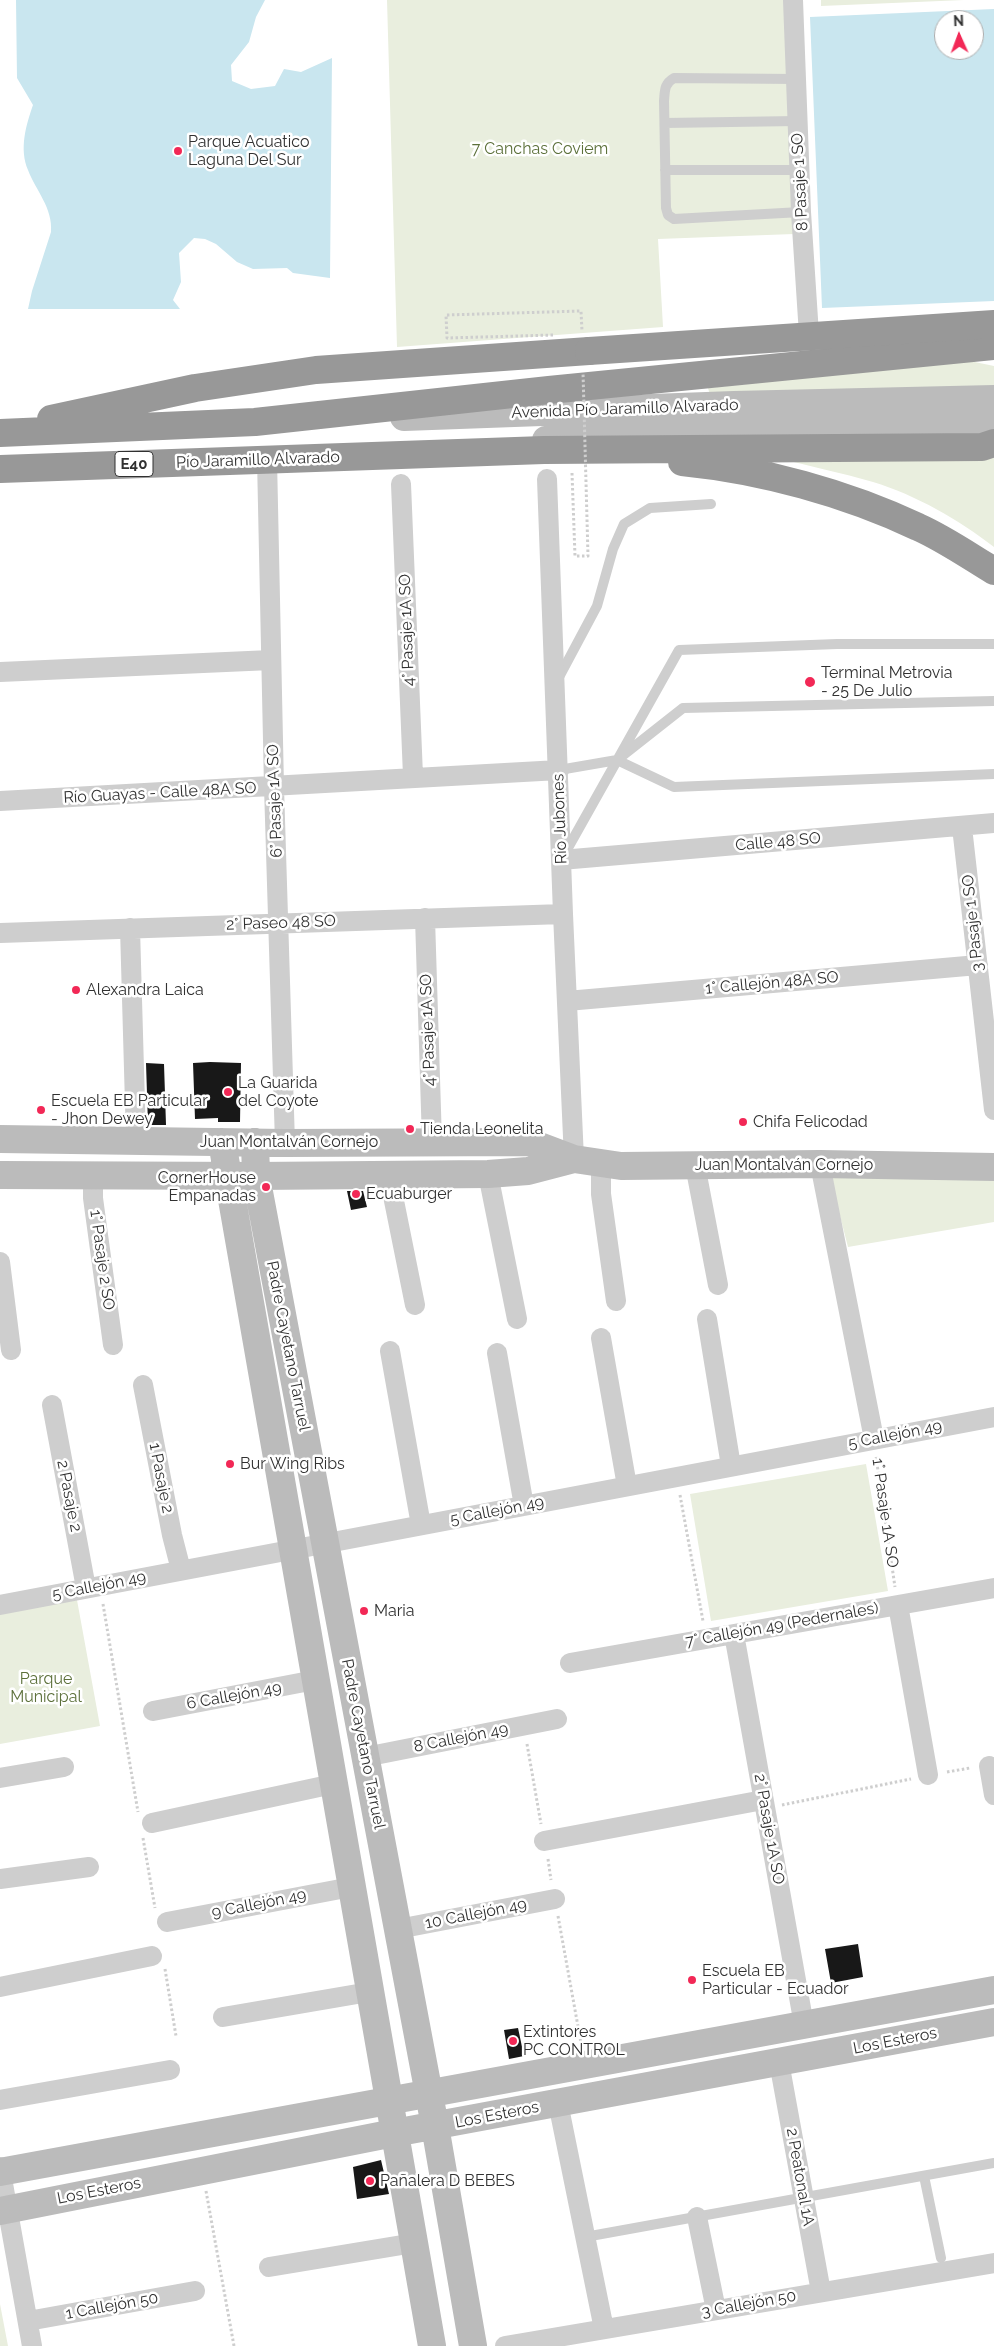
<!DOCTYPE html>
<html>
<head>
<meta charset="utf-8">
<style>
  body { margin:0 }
  #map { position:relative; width:994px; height:2346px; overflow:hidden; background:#fff; font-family:Raleway,sans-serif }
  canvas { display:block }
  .north { position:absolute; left:934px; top:10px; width:50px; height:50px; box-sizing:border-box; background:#fff; border:1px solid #adadad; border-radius:50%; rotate:358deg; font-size:14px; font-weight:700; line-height:20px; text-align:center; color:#313131 }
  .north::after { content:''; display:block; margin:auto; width:18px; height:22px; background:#f22856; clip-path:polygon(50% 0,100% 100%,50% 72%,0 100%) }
</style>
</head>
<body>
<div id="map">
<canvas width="994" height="2346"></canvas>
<div class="north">N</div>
</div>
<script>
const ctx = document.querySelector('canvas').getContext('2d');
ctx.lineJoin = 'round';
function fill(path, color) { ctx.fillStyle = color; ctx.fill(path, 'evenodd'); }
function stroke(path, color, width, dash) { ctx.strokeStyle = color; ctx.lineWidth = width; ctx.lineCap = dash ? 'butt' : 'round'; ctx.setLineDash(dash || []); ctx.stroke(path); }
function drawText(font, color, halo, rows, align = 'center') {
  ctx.font = font + ' Raleway,sans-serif'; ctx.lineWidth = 5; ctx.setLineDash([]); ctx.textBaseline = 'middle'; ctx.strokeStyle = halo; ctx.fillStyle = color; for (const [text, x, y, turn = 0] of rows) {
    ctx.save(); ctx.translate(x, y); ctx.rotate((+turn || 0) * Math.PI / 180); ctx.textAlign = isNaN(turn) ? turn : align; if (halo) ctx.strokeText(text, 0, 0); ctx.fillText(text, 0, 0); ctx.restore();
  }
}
fill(new Path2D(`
  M387 0H787L794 234 658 239 663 327 397 347Z
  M821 0H964L821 6Z
  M970 361 994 366V387L710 395 708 388Z
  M777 458 973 460 994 458V547C959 520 916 495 873 482 842 473 809 466 777 458Z
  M829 1173 994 1178V1222L848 1247Z
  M866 1464 888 1591 711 1621 690 1494Z
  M77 1600 100 1726 0 1744V1614Z
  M0 2304 8 2346H0Z`), '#e9eede');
fill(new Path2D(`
  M16 0H265L256 17 249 42 231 65 232 81 251 89 275 86 284 69 301 72 332 58 330 278 293 273 287 268 253 269 237 262 216 244 205 239 194 238 179 253 181 282 173 300 180 309H28L32 291 51 232C53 208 36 191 28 170 19 149 26 125 33 105L17 78Z
  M994 9V301L822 308 810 17ZM944 20H974V50H944Z`), '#c9e6ef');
fill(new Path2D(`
  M210 1062 241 1063 240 1122H218V1118L195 1119 193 1063Z
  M146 1063 164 1064 166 1125H148Z
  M347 1191H363L367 1207 351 1210Z
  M858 1944 863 1977 831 1983 825 1949Z
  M518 2028 524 2056 509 2059 504 2030Z
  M381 2160 389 2194 357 2199 353 2167Z`), '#181818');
stroke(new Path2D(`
  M876 1457 895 1587
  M680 1495 703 1621
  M103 1604 138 1812
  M527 1744 541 1824
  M947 1772 970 1768
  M782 1805 911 1779
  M143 1838 155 1908
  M548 1859 551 1880
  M558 1916 581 2043
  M165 1969 176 2036
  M206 2191 234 2346`), '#cecece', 3, [2.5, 2.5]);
stroke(new Path2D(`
  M796 79 674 78C664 84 665 90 664 101L666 208 668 215 674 219 801 212
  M665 123 797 121
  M665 170H799
  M557 681 597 606 613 549 624 524 650 508 711 504
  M617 760 674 787 994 774
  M559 770 617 760 683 708 994 701
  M564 855 679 650 837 644H994
  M924 2176 941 2258
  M585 2237 994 2163`), '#cecece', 10);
stroke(new Path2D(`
  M793 0 801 212 810 350
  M267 459 274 787 285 1143
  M547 479 563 914 574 1159
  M401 484 413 776
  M0 672 271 660
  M0 801 559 770
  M962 827 994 1110
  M561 860 994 823
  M425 918 432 1142
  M130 928 136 1140
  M0 933 563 914
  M567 1001 978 965
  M601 1164V1194L616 1301
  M820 1164 874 1439
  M695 1165 718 1285
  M488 1174 517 1319
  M93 1175V1198L113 1345
  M389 1176 415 1305
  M0 1262 11 1350
  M707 1319 731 1466
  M601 1338 627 1486
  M390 1351 421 1525
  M497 1353 524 1506
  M143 1385 172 1535 181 1570
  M52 1405 86 1588
  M0 1605 994 1417
  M898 1605 928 1775
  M734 1634 804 2025
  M570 1663 994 1588
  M153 1711 315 1680
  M365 1757 557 1719
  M989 1766 994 1795
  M0 1778 64 1767
  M152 1823 333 1784
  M544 1841 763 1800
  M0 1879 89 1867
  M167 1922 351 1887
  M398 1929 555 1899
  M0 1987 152 1956
  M223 2017 369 1992
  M779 2062 821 2292
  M0 2100 170 2070
  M558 2103 604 2329
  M0 2167 32 2346
  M697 2217 716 2310
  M269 2267 414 2243
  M28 2321 195 2291
  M505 2346 994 2263`), '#cecece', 20);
stroke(new Path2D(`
  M404 417 734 405 994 399
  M546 440 597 434 994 423
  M0 1139 285 1143 529 1142 574 1159 621 1166 820 1164 994 1167
  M222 1142 432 2346
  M255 1142 256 1176 435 2126 473 2346
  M0 1175 256 1176 488 1174 528 1171 574 1159
  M0 2172 994 1990
  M0 2211 394 2133 994 2022`), '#bbb', 28);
stroke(new Path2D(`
  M51 419 195 388 316 370 589 351
  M0 433 255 422 549 390 994 346
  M682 462C762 470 846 493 918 527 945 539 969 556 994 571
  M0 469 544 450 982 447 994 443`), '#989898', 28);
stroke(new Path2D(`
  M553 335 447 338 446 315 581 311 582 331
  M572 473 575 556H588L583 372`), '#cecece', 3, [2.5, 2.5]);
stroke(new Path2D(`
  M589 351 994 324`), '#989898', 28);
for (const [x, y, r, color] of [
  [178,151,5,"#f22856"],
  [810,682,6,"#f22856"],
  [76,990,5,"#f22856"],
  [228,1092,5,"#f22856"],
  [41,1110,5,"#f22856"],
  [743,1122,5,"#f22856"],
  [410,1129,5,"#f22856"],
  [266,1187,5,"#f22856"],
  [356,1194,5,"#f22856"],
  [230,1464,5,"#f22856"],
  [364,1611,5,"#f22856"],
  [692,1980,5,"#f22856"],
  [513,2041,5,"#f22856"],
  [370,2181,5,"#f22856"]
]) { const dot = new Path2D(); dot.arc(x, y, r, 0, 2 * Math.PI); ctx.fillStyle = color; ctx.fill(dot); stroke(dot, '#fff', 2); }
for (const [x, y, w] of [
  [134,464,38]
]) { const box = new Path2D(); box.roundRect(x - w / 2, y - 12.5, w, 25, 4); ctx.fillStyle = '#fff'; ctx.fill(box); stroke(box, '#313131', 1); }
drawText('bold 15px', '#313131', null, [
  ["E40",134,464]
]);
drawText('16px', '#313131', '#fff', [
  ["Parque Acuatico",188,142],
  ["Laguna Del Sur",188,160],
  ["Terminal Metrovia",821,673],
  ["- 25 De Julio",821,691],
  ["Alexandra Laica",86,990],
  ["La Guarida",238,1083],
  ["del Coyote",238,1101],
  ["Escuela EB Particular",51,1101],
  ["- Jhon Dewey",51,1119],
  ["Chifa Felicodad",753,1122],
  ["Tienda Leonelita",420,1129],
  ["CornerHouse",256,1178,"right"],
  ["Empanadas",256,1196,"right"],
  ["Ecuaburger",366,1194],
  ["Bur Wing Ribs",240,1464],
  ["Maria",374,1611],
  ["Escuela EB",702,1971],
  ["Particular - Ecuador",702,1989],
  ["Extintores",523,2032],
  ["PC CONTROL",523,2050],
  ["Pañalera D BEBES",380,2181]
], 'left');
drawText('16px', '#5c703a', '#fff', [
  ["7 Canchas Coviem",540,149],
  ["Parque",46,1679],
  ["Municipal",46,1697]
]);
drawText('16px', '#313131', '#fff', [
  ["8 Pasaje 1 SO",800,182,-93],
  ["Avenida Pío Jaramillo Alvarado",625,409,-2],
  ["Pío Jaramillo Alvarado",258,460,-2],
  ["4° Pasaje 1A SO",407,630,-92],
  ["Río Guayas - Calle 48A SO",160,793,-3],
  ["6° Pasaje 1A SO",275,801,-92],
  ["Río Jubones",560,819,-92],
  ["Calle 48 SO",778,842,-5],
  ["2° Paseo 48 SO",281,923,-2],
  ["3 Pasaje 1 SO",973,923,-96],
  ["1° Callejón 48A SO",772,983,-5],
  ["4° Pasaje 1A SO",428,1030,-92],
  ["Juan Montalván Cornejo",289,1142],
  ["Juan Montalván Cornejo",784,1165],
  ["1° Pasaje 2 SO",102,1260,82],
  ["Padre Cayetano Tarruel",288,1346,79],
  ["5 Callejón 49",895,1435,-11],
  ["1 Pasaje 2",161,1478,79],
  ["2 Pasaje 2",69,1496,79],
  ["5 Callejón 49",497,1511,-11],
  ["1° Pasaje 1A SO",885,1513,82],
  ["5 Callejón 49",99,1586,-11],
  ["7° Callejón 49 (Pedernales)",782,1625,-10],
  ["6 Callejón 49",234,1696,-10],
  ["8 Callejón 49",461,1738,-11],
  ["Padre Cayetano Tarruel",363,1744,79],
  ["2° Pasaje 1A SO",769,1829,80],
  ["9 Callejón 49",259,1904,-11],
  ["10 Callejón 49",476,1914,-11],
  ["Los Esteros",895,2041,-11],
  ["Los Esteros",497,2115,-11],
  ["2 Peatonal 1A",800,2177,80],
  ["Los Esteros",99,2191,-11],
  ["3 Callejón 50",749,2304,-10],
  ["1 Callejón 50",112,2306,-10]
]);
</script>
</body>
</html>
